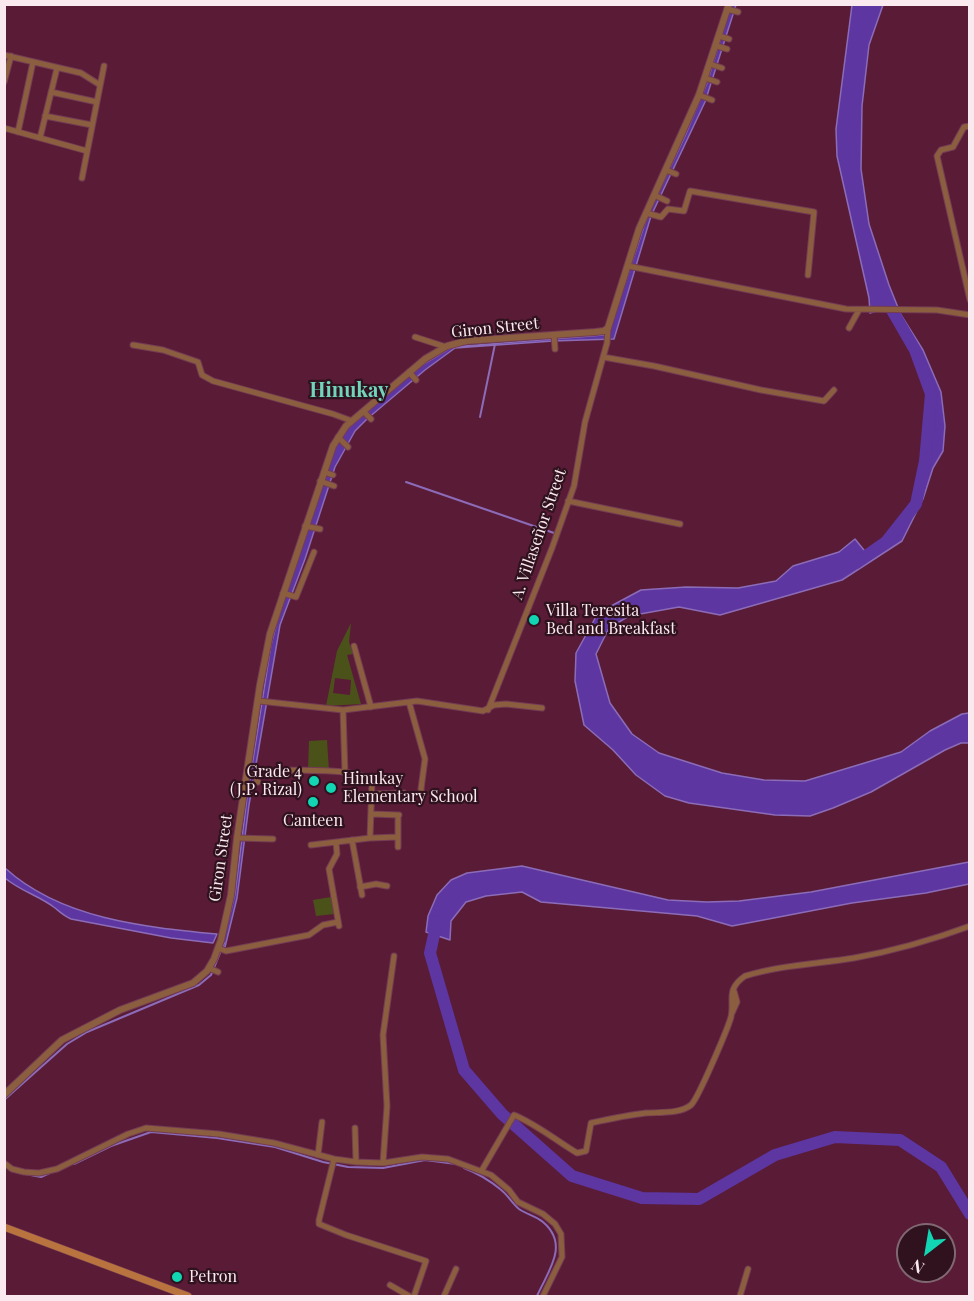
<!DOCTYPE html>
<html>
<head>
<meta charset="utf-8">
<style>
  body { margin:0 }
  #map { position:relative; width:974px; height:1301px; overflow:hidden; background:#5a1b37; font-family:"Playfair Display",serif }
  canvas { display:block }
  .frame { position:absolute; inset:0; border:6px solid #faeaef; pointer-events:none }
  .north { position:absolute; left:896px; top:1223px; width:60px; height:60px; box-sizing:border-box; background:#2f121e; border:2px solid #806872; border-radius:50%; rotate:211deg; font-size:16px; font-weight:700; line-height:24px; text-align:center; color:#faeaef }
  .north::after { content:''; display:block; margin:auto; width:21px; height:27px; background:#12d5b4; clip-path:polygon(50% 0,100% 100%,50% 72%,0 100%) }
</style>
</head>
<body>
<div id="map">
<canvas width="974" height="1301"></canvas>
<div class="frame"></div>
<div class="north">N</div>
</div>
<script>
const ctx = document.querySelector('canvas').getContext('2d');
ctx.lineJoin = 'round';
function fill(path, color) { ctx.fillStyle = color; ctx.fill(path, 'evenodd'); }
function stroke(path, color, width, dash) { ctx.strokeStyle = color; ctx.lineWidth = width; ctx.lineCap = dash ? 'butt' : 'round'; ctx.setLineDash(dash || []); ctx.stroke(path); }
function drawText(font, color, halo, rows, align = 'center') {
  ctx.font = font + ' "Playfair Display",serif'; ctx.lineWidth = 4.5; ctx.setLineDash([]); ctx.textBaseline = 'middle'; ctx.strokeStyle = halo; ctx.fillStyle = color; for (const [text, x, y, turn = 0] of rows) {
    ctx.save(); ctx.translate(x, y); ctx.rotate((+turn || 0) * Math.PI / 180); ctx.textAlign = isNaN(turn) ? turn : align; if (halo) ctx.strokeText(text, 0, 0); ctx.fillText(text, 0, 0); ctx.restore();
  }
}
fill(new Path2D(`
  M351 623 349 642 353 654 347 655 361 704 326 706 337 651ZM335 678 351 680 350 695 333 693Z
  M327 740 329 771 308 770 309 741Z
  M331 897 334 914 316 916 313 900Z`), '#4b5219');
const water = new Path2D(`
  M731 5H736L705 102 651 216 614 339 553 341 455 348 425 370 367 419 355 431 335 467 305 559 280 625 249 805 237 898 226 943 225 947 222 945 235 894 247 798 271 645 279 614 333 449 345 431 417 368 452 347 603 335 609 332 647 217 685 136 707 83Z
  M852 5H883L869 45 862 106 861 169 869 224 889 285 901 315 923 350 941 392 945 426 943 451 933 468 923 499 902 541 842 580 720 615 679 607 629 616 609 628 596 654 610 703 632 734 659 753 722 773 764 780 805 781 901 752 930 731 962 714 969 713V743H961L945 750 871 792 833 808 810 816 775 815 689 803 665 796 636 775 613 750 584 725 575 681 576 653 598 613 641 590 686 587 738 588 776 581 793 566 839 552 855 539 868 555 886 542 916 504 925 461 931 394 915 350 890 307 870 313 869 298 837 156 836 129Z
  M969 862V884L926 893 852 903 732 926 697 916 541 902 522 892 486 896 466 902 451 921 450 940 426 932 428 916 437 895 451 880 467 873 522 866 668 900 707 902 739 901 811 892Z
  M5 868C61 919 144 927 217 934L213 943 171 938 71 919C64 916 61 913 55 908 40 896 20 891 5 878Z`);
fill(water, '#5d36a1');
stroke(water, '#8c6cb8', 1.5);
stroke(new Path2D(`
  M480 417 495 344
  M406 482 554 533
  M4 1100 67 1044 87 1032 199 985 211 975 224 943
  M74 1164 111 1146 151 1132 217 1138 275 1147 323 1162 348 1167 383 1168 425 1160 456 1164
  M464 1168C477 1173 489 1180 500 1189 507 1194 512 1203 519 1209 526 1214 536 1216 543 1222 570 1245 548 1271 537 1296
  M20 1173 41 1177 52 1172`), '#8c6cb8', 2);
stroke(new Path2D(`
  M856 563 886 542 916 504 925 461 931 394 915 350 885 298
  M437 921 430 953 464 1070 502 1114 572 1176 642 1198 699 1199 775 1155 835 1137 900 1140 941 1167 970 1214`), '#5d36a1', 12);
const minor = new Path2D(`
  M727 9 738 12
  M719 36 729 39
  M717 46 727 49
  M4 55 81 73 100 85
  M710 64 722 68
  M705 78 717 82
  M4 82 11 56
  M51 92 97 102
  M699 95 712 100
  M45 116 92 125
  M970 126 964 127 953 147 941 150 937 156 970 300
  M4 128 87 151
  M18 132 33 62
  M40 138 57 68
  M666 170 676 174
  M82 178 104 66
  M654 195 667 201
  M646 213 661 217 668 209 684 211 690 191 814 212 808 275
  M628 266 846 309 937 310 970 315
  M849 328 859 310
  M554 335 555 349
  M415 337 446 347
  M133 345 163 350 198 362 202 375 213 381 333 414 352 421
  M603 357 654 366 761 390 824 401 834 390
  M409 372 416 380
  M364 412 371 419
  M338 437 348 447
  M324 472 333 475
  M320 481 334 486
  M568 501 680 524
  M305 526 320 529
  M283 593 296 597 314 552
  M354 646 371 707
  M259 701 343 710 417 701 483 711 494 705 506 704 542 708
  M409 702 425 759 421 789 422 794
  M343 710 345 773
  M488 710 552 548 574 486 585 422 607 343 608 328
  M286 770C307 771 357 768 372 781L370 838 311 845
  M247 774 254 775 258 782
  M369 778 389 779
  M371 794 404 793
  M371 814 399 815
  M398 815V847
  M237 838 273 839
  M371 838 398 837
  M352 840 362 895
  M336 842 337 854 329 869 339 926
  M360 887 376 884 387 886
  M218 948 226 951 309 935 323 925 338 922
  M209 968 218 972
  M732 1013 737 1002 734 991
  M355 1128 356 1162
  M318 1155 322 1122
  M334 1159 319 1220V1224L346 1235 426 1261 414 1296
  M4 1163 12 1169 24 1172 39 1173 57 1169 128 1134 146 1128 219 1134 274 1143 334 1159 356 1162 383 1163 422 1157 448 1159 491 1175 509 1190 518 1202 543 1214 555 1224 561 1234 562 1257 543 1296
  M383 1163 387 1106 383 1035 394 956
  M482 1170 514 1115C538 1125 555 1140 577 1153L586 1151 591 1123C609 1119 628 1115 646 1113 659 1112 680 1114 691 1105 698 1099 728 1028 731 1017 735 1000 725 990 745 976 782 965 816 964 854 958 893 951 932 940 970 926
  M390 1285 409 1296
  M444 1296 456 1269
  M740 1296 748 1269`);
const tertiary = new Path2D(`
  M4 1095 62 1040 120 1010 193 983 207 971 214 959 221 940 231 895 237 838 260 685 270 634 333 446 346 426 425 359 447 346 466 341 595 332 604 331 608 328 639 229 699 95 729 4`);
const secondary = new Path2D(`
  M4 1227 188 1296`);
stroke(minor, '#743c54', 7);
stroke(tertiary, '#743c54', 8);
stroke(secondary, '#743c54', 8);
stroke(minor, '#8a5e3e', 5);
stroke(tertiary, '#8a5e3e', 6);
stroke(secondary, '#b9733e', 7);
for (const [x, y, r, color] of [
  [534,620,6,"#12d5b4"],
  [314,781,6,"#12d5b4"],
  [331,788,6,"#12d5b4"],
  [313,802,6,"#12d5b4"],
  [177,1277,6,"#12d5b4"]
]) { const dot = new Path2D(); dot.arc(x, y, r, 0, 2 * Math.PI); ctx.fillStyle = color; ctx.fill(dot); stroke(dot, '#2f121e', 2); }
drawText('16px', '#faeaef', '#2f121e', [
  ["Giron Street",495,328,-6],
  ["A. Villaseñor Street",539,534,-71],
  ["Giron Street",221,858,-82]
]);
drawText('16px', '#faeaef', '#2f121e', [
  ["Villa Teresita",546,611],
  ["Bed and Breakfast",546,629],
  ["Grade 4",302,772,"right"],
  ["(J.P. Rizal)",302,790,"right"],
  ["Hinukay",343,779],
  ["Elementary School",343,797],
  ["Canteen",313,821,"center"],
  ["Petron",189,1277]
], 'left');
drawText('bold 20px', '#72d4bd', '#2f121e', [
  ["Hinukay",349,391]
]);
</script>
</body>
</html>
